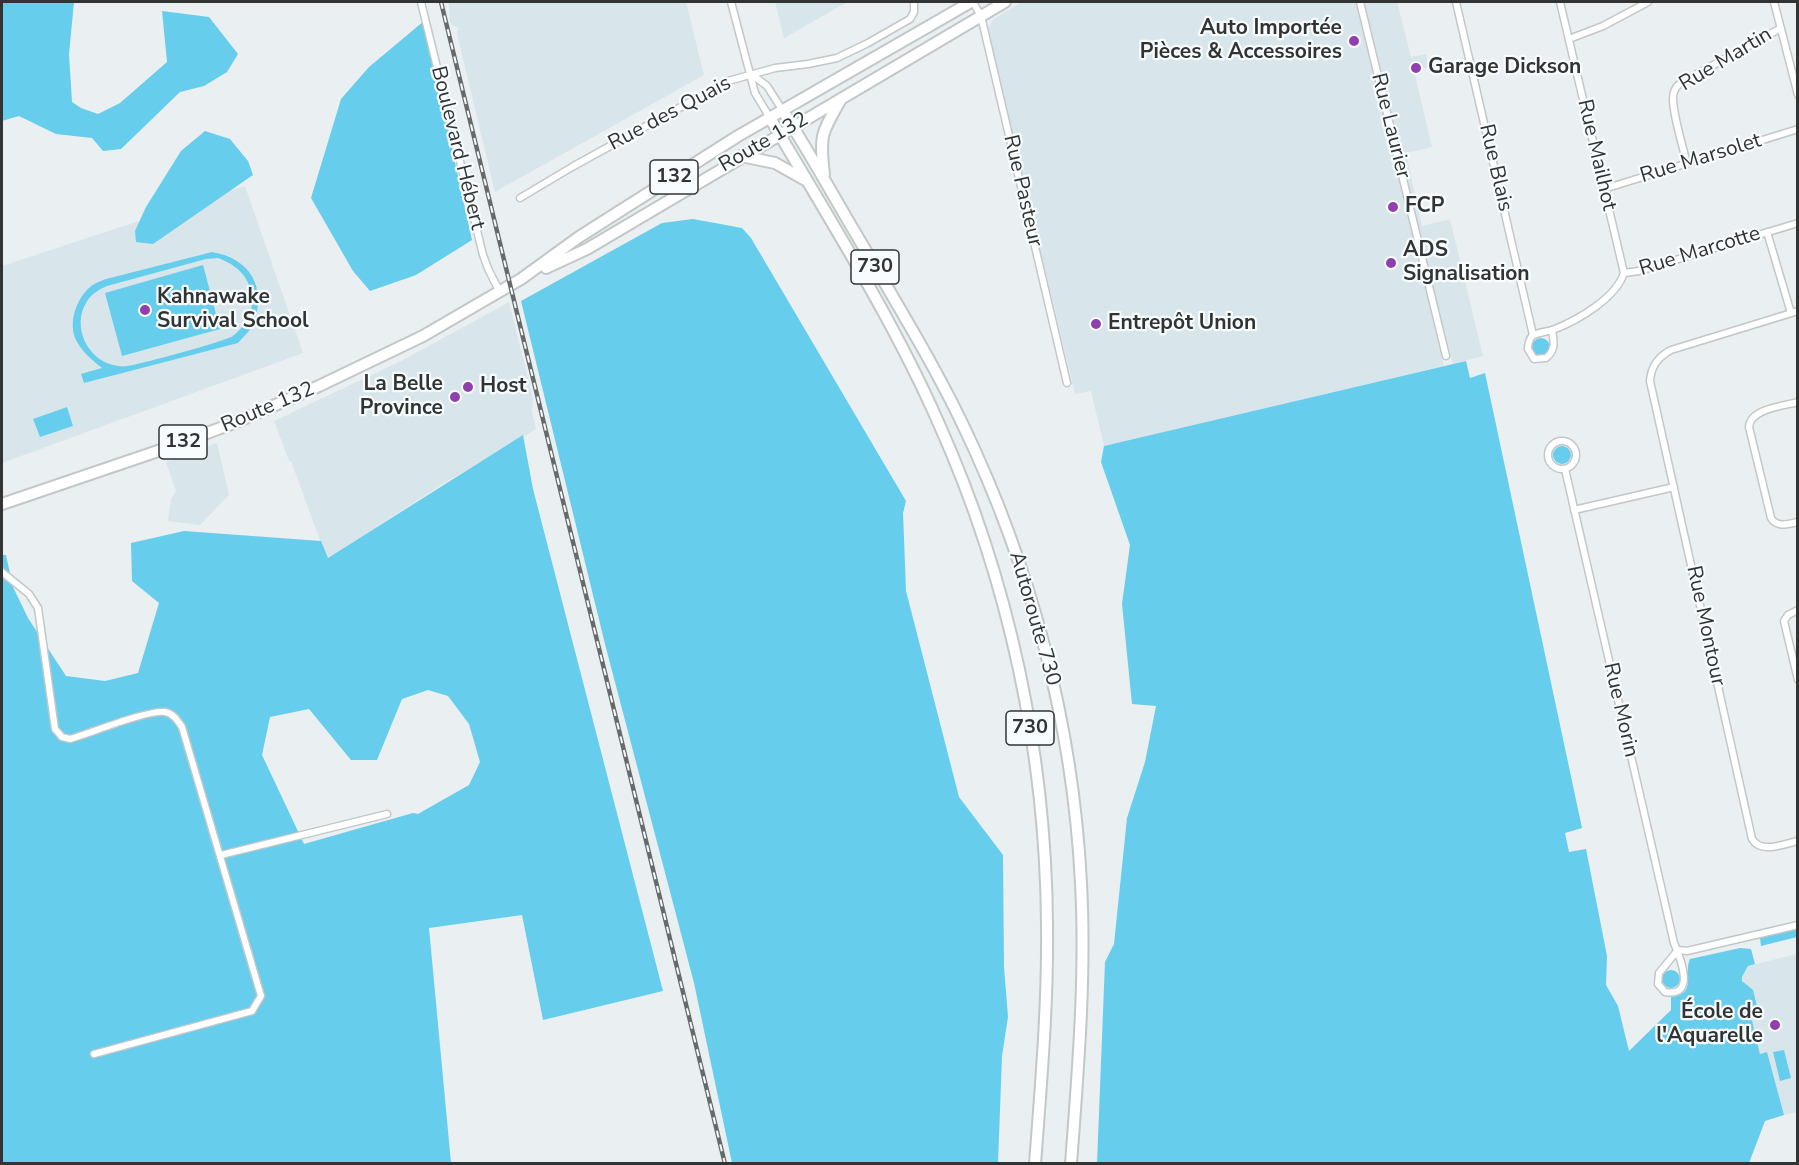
<!DOCTYPE html>
<html>
<head>
<meta charset="utf-8">
<style>
  body { margin:0 }
  #map { position:relative; width:1799px; height:1165px; overflow:hidden; background:#eaeff1; font-family:"Nunito Sans",sans-serif }
  canvas { display:block }
  .frame { position:absolute; inset:0; border:3px solid #323434; pointer-events:none }
</style>
</head>
<body>
<div id="map">
<canvas width="1799" height="1165"></canvas>
<div class="frame"></div>
</div>
<script>
const ctx = document.querySelector('canvas').getContext('2d');
ctx.lineJoin = 'round';
function fill(path, color) { ctx.fillStyle = color; ctx.fill(path, 'evenodd'); }
function stroke(path, color, width, dash) { ctx.strokeStyle = color; ctx.lineWidth = width; ctx.lineCap = dash ? 'butt' : 'round'; ctx.setLineDash(dash || []); ctx.stroke(path); }
function drawText(font, color, halo, rows, align = 'center') {
  ctx.font = font + ' "Nunito Sans",sans-serif'; ctx.lineWidth = 4.5; ctx.setLineDash([]); ctx.textBaseline = 'middle'; ctx.strokeStyle = halo; ctx.fillStyle = color; for (const [text, x, y, turn = 0] of rows) {
    ctx.save(); ctx.translate(x, y); ctx.rotate((+turn || 0) * Math.PI / 180); ctx.textAlign = isNaN(turn) ? turn : align; if (halo) ctx.strokeText(text, 0, 0); ctx.fillText(text, 0, 0); ctx.restore();
  }
}
fill(new Path2D(`
  M449 2H686L704 75 495 192 457 34 458 28 450 24Z
  M775 2H846V3L784 38Z
  M1022 2H1356L1413 221 1410 224 1444 366 1104 446 1091 391 1075 394 988 30 992 20Z
  M1364 2H1397L1411 57 1426 54 1429 67 1414 71 1432 147 1406 153 1422 226 1450 219 1483 356 1453 364 1428 268 1425 269 1416 234 1418 227Z
  M245 186 303 353 2 463V266Z
  M509 302 533 399 532 411 536 429 441 485 327 559 291 461H289L274 421 403 360Z
  M217 443 229 495 200 525 168 521 171 499 176 491 166 462Z
  M1797 954V1112L1784 1115 1767 1053 1760 1054 1742 977 1748 966Z`), '#d8e6eb');
fill(new Path2D(`
  M2 2H74L69 54 72 102 81 108 98 114 120 103 167 62 162 11 209 17 238 54 227 72 204 86 180 92 121 149 103 151 92 138 56 134 19 116 2 121Z
  M424 21 472 240 416 275 370 291 353 271 311 198 341 99 369 67Z
  M205 131 230 139 248 161 253 175 153 244 136 242 135 231 146 207 181 151Z
  M693 219 742 228 751 238 906 501 903 513 906 591 959 797 1003 855 1004 967 1008 1017 1002 1056 998 1163H732L694 983 606 648 521 301 662 223Z
  M212 252C250 258 268 288 253 325 250 331 243 337 238 343L84 383 81 374 102 368C92 360 82 352 76 340 68 323 76 300 89 288 93 284 100 281 106 279ZM218 258C239 266 251 278 252 301 252 316 244 327 233 336 226 341 138 365 127 366 123 367 117 366 113 365 87 359 72 326 86 303 91 294 98 290 107 286L206 259Z
  M203 265 220 329 122 356 105 293Z
  M1532 347a9 9 0 1 1 18 0a9 9 0 1 1-18 0Z
  M1466 361 1470 378 1485 373 1582 828 1565 833 1569 852 1586 849 1607 956 1606 985 1618 1006 1629 1051 1671 1010V997C1698 994 1683 973 1690 959L1740 948 1751 949 1755 964 1748 966 1742 977V981L1753 990 1758 1010 1750 1012 1760 1054 1767 1052 1784 1115 1765 1121 1749 1163H1097L1105 962 1114 944 1127 818 1145 762 1156 706 1132 704 1122 604 1130 545 1101 462 1104 446Z
  M67 407 73 426 40 437 33 419Z
  M523 435 533 489 663 991 543 1020 522 915 429 928 451 1163 2 1164V555H6L13 587 28 618 66 676 105 681 138 673 159 603 132 581 131 543 184 531 321 541 328 558ZM428 690 448 696 469 724 480 762 469 785 418 814 413 813 304 844 262 755 270 717 309 709 351 760H377L402 699Z
  M1553 455a9 9 0 1 1 18 0a9 9 0 1 1-18 0Z
  M1797 929V937L1761 946 1760 938Z
  M1662 979a9 9 0 1 1 18 0a9 9 0 1 1-18 0Z
  M1784 1050 1791 1078 1780 1081 1773 1052Z`), '#66cdec');
const street = new Path2D(`
  M421 2 483 255 489 271 500 292
  M731 2 755 93 770 118
  M973 2 981 16 1067 383
  M1360 2 1446 356
  M1456 2 1533 335
  M1560 2 1624 273
  M1774 2 1798 95
  M1569 39 1603 26 1648 2
  M751 74 767 86 783 111
  M1687 164C1684 150 1669 103 1674 92 1676 85 1682 82 1688 79L1781 28
  M1604 189 1798 129
  M520 198 572 167 728 81 775 68 808 64 837 58 868 43 910 19 914 12V2
  M1767 232 1791 313
  M1798 311 1671 350C1658 357 1651 366 1650 381L1752 839C1761 854 1783 844 1798 841
  M1552 330C1554 341 1556 350 1546 358L1534 359 1528 349C1528 344 1529 340 1532 336 1538 332 1548 332 1555 329 1578 320 1616 298 1624 273L1639 271 1798 223
  M1798 402C1783 406 1750 409 1749 427L1771 518C1777 528 1788 524 1798 522
  M1548 455a14 14 0 1 1 28 0a14 14 0 1 1-28 0Z
  M1565 469 1674 943C1680 957 1697 998 1665 992L1658 984 1659 973 1678 950
  M1574 510 1674 487
  M2 572 29 594 38 608 55 729 62 737 70 739C91 733 147 710 165 712 173 713 178 721 182 727L261 996 252 1011 94 1054
  M1798 610 1788 615 1784 621 1798 680
  M221 855 387 814
  M1678 950 1687 951 1798 925`);
const highway = new Path2D(`
  M783 111C813 158 840 208 869 256 901 311 934 365 962 423 1031 566 1073 724 1081 883 1086 977 1078 1070 1071 1164
  M770 118C829 219 892 317 939 424 1009 580 1046 754 1047 925 1048 1005 1041 1084 1035 1164
  M741 156 775 163 807 181
  M824 174C819 134 822 133 841 99
  M546 268 587 249 1005 2
  M2 504 161 450 234 423 319 386 423 336 521 279 579 237 738 136 971 2`);
stroke(street, '#c2c7c8', 9);
stroke(highway, '#c2c7c8', 14);
stroke(street, '#fff', 6);
stroke(highway, '#fff', 10);
const rail = new Path2D(`
  M441 2 725 1164`);
stroke(rail, '#676a6a', 4.5);
stroke(rail, '#f7fcfe', 2, [7]);
for (const [x, y, r, color] of [
  [1354,41,6,"#913fae"],
  [1416,68,6,"#913fae"],
  [1393,207,6,"#913fae"],
  [1391,263,6,"#913fae"],
  [145,310,6,"#913fae"],
  [1096,324,6,"#913fae"],
  [468,387,6,"#913fae"],
  [455,397,6,"#913fae"],
  [1775,1025,6,"#913fae"]
]) { const dot = new Path2D(); dot.arc(x, y, r, 0, 2 * Math.PI); ctx.fillStyle = color; ctx.fill(dot); stroke(dot, '#f7fcfe', 2); }
for (const [x, y, w] of [
  [674,177,48],
  [875,267,48],
  [183,442,48],
  [1030,728,48]
]) { const box = new Path2D(); box.roundRect(x - w / 2, y - 17, w, 34, 4.5); ctx.fillStyle = '#f7fcfe'; ctx.fill(box); stroke(box, '#323434', 1.5); }
drawText('bold 20px', '#323434', null, [
  ["132",674,177],
  ["730",875,267],
  ["132",183,442],
  ["730",1030,728]
]);
drawText('bold 21px', '#323434', '#f7fcfe', [
  ["Auto Importée",1342,29,"right"],
  ["Pièces & Accessoires",1342,53,"right"],
  ["Garage Dickson",1428,68],
  ["FCP",1405,207],
  ["ADS",1403,251],
  ["Signalisation",1403,275],
  ["Kahnawake",157,298],
  ["Survival School",157,322],
  ["Entrepôt Union",1108,324],
  ["La Belle",443,385,"right"],
  ["Province",443,409,"right"],
  ["Host",480,387],
  ["École de",1763,1013,"right"],
  ["l'Aquarelle",1763,1037,"right"]
], 'left');
drawText('21px', '#323434', '#f7fcfe', [
  ["Rue Martin",1726,60,-31],
  ["Rue des Quais",670,114,-28],
  ["Rue Laurier",1390,126,76],
  ["Route 132",764,143,-30],
  ["Boulevard Hébert",457,148,76],
  ["Rue Mailhot",1596,155,77],
  ["Rue Marsolet",1701,159,-17],
  ["Rue Blais",1495,168,77],
  ["Rue Pasteur",1022,191,77],
  ["Rue Marcotte",1700,252,-17],
  ["Route 132",268,408,-23],
  ["Autoroute 730",1034,619,74],
  ["Rue Montour",1705,626,78],
  ["Rue Morin",1620,710,77]
]);
</script>
</body>
</html>
